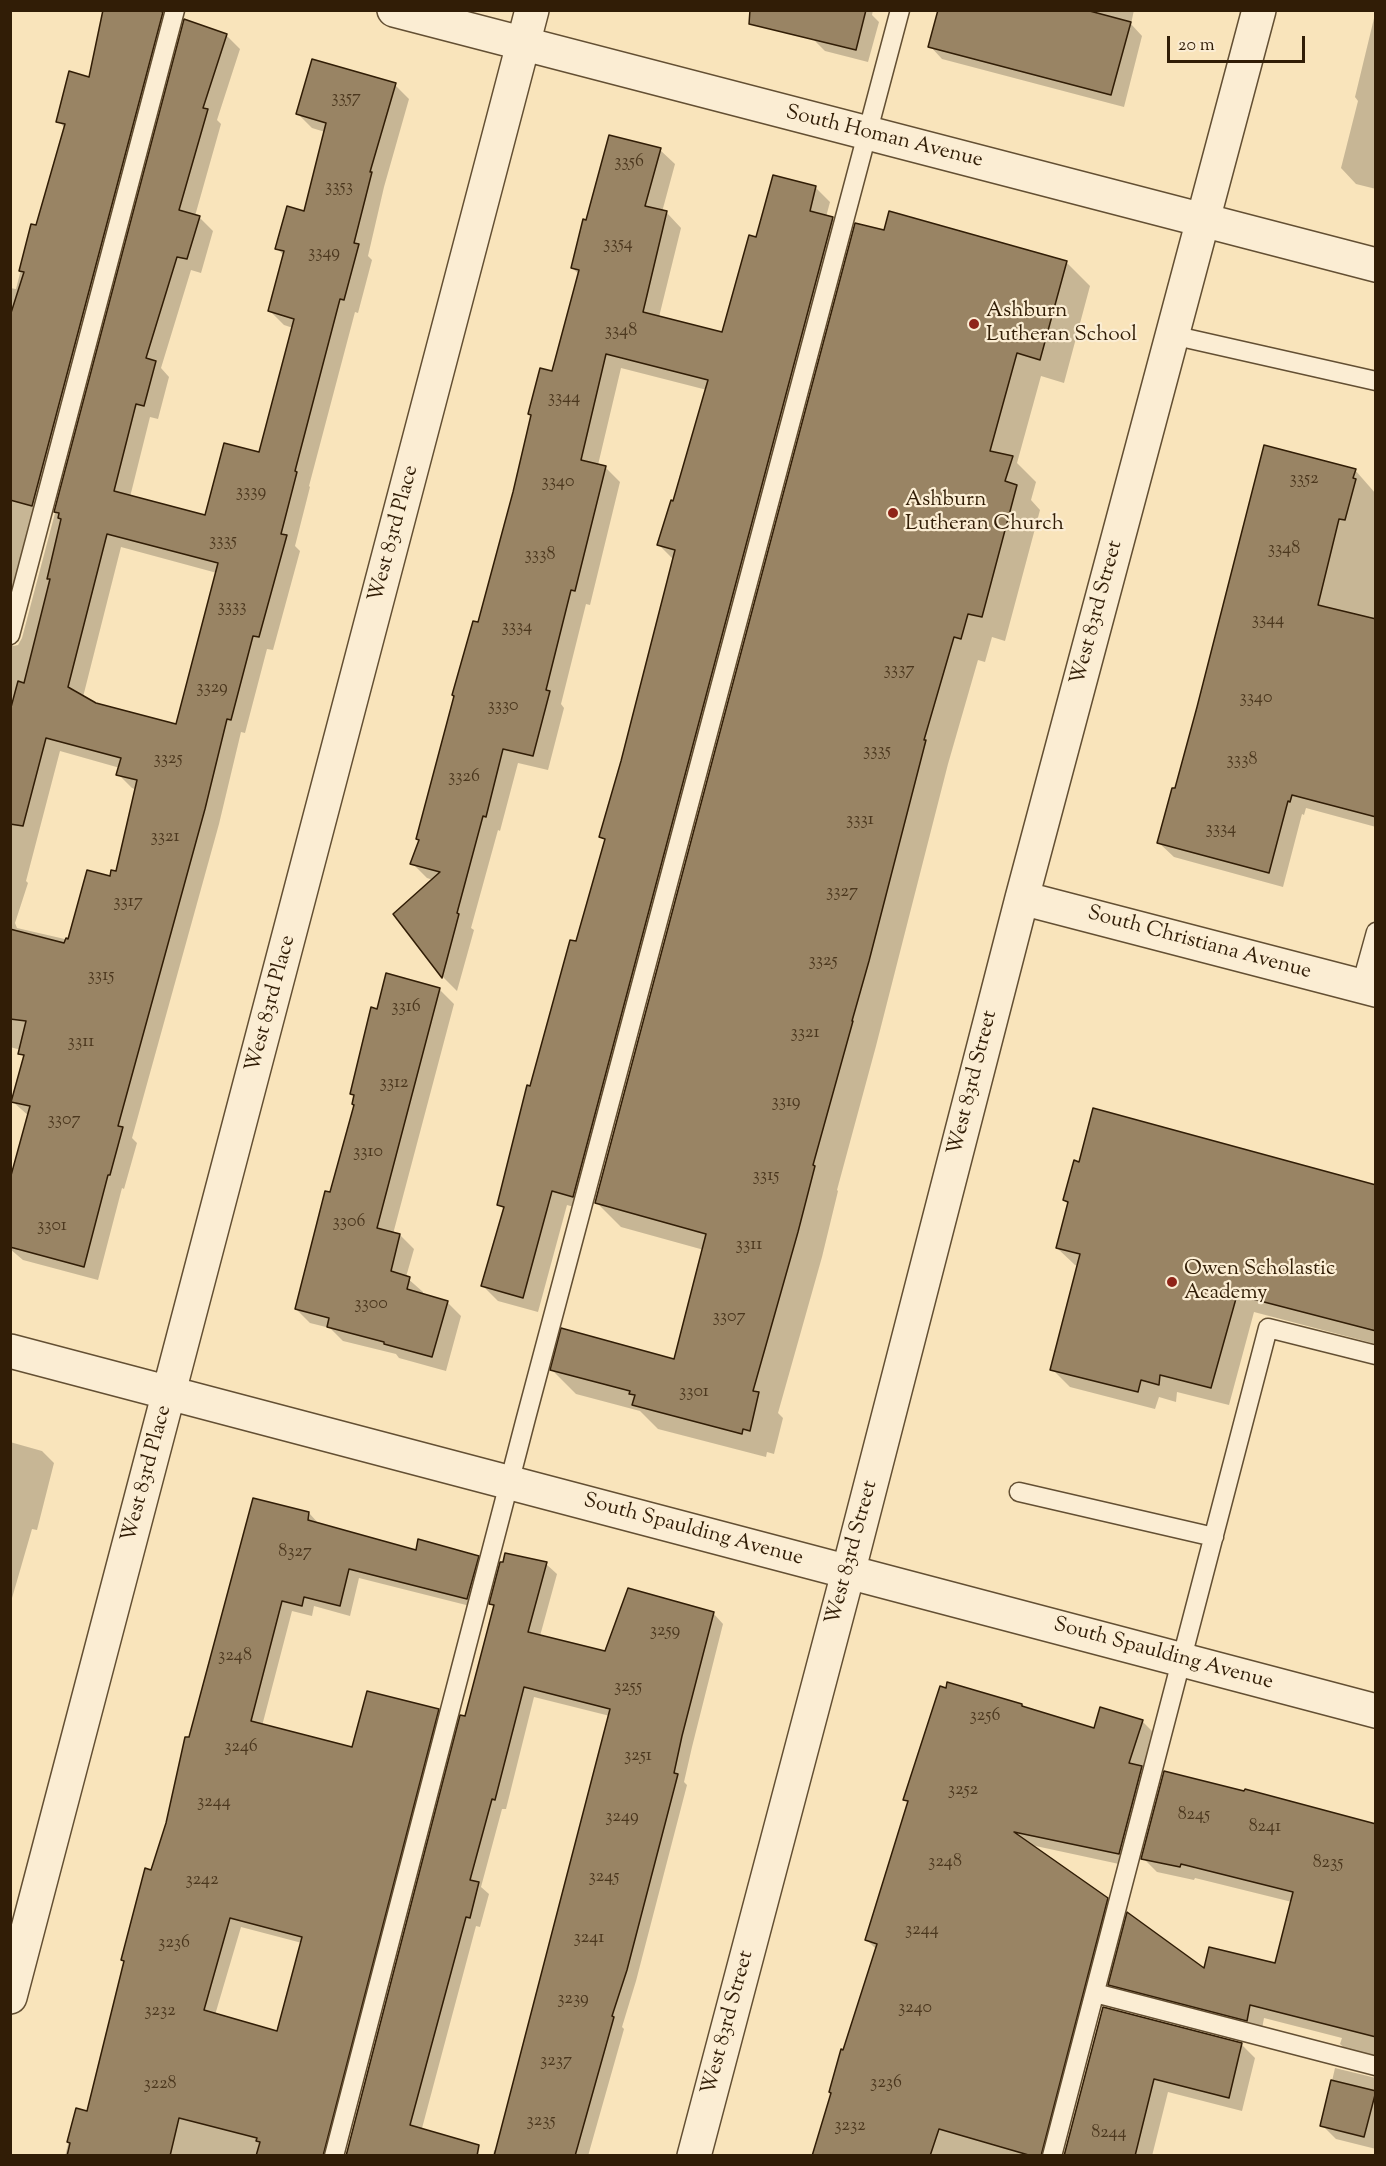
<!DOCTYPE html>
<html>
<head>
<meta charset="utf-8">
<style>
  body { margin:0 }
  #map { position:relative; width:1386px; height:2166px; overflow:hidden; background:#f9e4bb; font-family:"Sorts Mill Goudy",serif }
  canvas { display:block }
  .frame { position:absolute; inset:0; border:12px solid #311d06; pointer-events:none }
  .scale { position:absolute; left:1167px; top:36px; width:138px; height:27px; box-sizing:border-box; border:3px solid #311d06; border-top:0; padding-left:8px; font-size:18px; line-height:21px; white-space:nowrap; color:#311d06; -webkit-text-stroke:4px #fbedd3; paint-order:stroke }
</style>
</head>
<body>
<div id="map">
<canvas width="1386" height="2166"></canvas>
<div class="frame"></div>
<div class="scale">20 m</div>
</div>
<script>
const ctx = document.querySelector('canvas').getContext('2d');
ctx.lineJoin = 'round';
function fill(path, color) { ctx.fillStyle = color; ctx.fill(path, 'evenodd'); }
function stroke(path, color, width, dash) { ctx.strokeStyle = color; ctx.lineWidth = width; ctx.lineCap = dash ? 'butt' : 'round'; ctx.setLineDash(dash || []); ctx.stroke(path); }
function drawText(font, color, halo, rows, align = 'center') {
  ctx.font = font + ' "Sorts Mill Goudy",serif'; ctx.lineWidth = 4.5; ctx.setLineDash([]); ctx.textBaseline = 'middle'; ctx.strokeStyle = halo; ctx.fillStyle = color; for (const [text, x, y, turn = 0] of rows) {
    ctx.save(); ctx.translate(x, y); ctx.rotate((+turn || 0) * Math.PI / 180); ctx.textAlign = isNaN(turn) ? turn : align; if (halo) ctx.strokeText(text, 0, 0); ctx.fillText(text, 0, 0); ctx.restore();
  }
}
fill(new Path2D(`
  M819 10H873L872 15 879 22 868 62 825 51 813 39Z
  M940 10H1134L1131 24 1142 36 1124 107 942 59 930 46Z
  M1376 10V189L1356 184 1341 168 1358 101 1355 97Z
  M162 14 176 28 13 646 18 645 22 638 185 21 226 35 240 49 217 120 221 124 195 216 199 217 213 231 201 273 191 270 161 368 169 377 158 419 150 417 130 497 206 517 260 454 293 328 284 325 270 311 284 256 277 248 305 213 325 132 312 128 298 114 395 85 409 99 384 187 368 256 372 260 358 313 355 312 309 486 310 487 295 546 300 551 273 650 267 649 245 733 241 732 219 824 132 1138 137 1143 124 1189 122 1188 98 1280 23 1260 10 1249V1184L29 1116 13 1102 25 1058 20 1053 21 1050 10 1047V288L16 289 32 226 37 227 65 128 58 121 91 79ZM121 547 217 573 177 726 96 704 83 697ZM60 751 120 768 118 774 132 788 137 790 117 873 111 878 69 940 17 928 15 923 28 883 26 881Z
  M660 150 675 164 662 212 667 213 681 228 659 317 723 334 758 238 815 187 830 202 826 217 833 219 848 234 588 1211 567 1205 538 1312 498 1301 483 1286 505 1210 499 1204 606 841 601 836 622 762 674 560 659 545 674 502 707 390 621 368 598 465 605 467 620 482 590 605 586 604 561 704 564 708 548 770 518 763 500 831 498 830 471 928 474 930 457 991 443 977 395 914 433 880 427 878 412 863 420 841 417 839 515 492 532 416 530 414 553 373 580 275 572 268 587 222Z
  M885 232 1066 262 1090 286 1064 383 1041 376 1017 463 1036 482 1031 500 1040 510 1005 641 992 637 985 662 978 660 948 764 876 1046 837 1190 838 1191 822 1257 778 1413 783 1418 774 1454 767 1452 766 1457 658 1429 640 1411 576 1394 552 1370 675 1361 704 1250 621 1227 596 1202Z
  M1355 470 1376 494V827L1306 808 1304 815 1302 814 1283 887 1174 857 1159 843 1176 790Z
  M387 975 440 990 454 1004 393 1234 400 1235 414 1249 406 1277 423 1292V1295L447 1302 461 1316 446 1371 399 1358 396 1354 343 1341 330 1328 310 1323 296 1309 331 1194 355 1105V1097L352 1094Z
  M1376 1186V1344L1254 1312 1229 1405 1177 1392 1176 1402 1159 1397 1155 1409 1070 1387 1052 1369 1079 1266 1075 1265 1057 1248 1069 1204 1065 1200Z
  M10 1442 42 1451 54 1463 37 1530 32 1529 10 1605Z
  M309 1513 319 1524 417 1552 478 1557 488 1567 478 1608 359 1578 350 1616 314 1606 312 1616 292 1611 262 1726 353 1749 438 1711 448 1721 335 2156H65L77 2110 88 2113 190 1738ZM241 1927 302 1943 278 2033 215 2015Z
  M546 1564 557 1574 540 1636 606 1653 713 1613 723 1624 692 1747 684 1782 687 1785 636 1981 622 2027 624 2029 588 2156H493L494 2150 496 2151 610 1716 534 1697 506 1809H502L481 1887 489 1894 480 1927 476 1926 421 2132 347 2156 495 1608 491 1604Z
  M1021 1705 1024 1708 1095 1730 1142 1721 1156 1735 1133 1867 1031 1845 1107 1900 1121 1914 1058 2156H814L877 1950 867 1940 909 1803 905 1799Z
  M1376 1827V2064L1355 2058 1340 2044 1342 2038 1264 2018 1261 2034 1124 1998 1110 1984 1205 1970 1276 1965 1292 1902 1195 1878 1194 1880 1157 1872 1143 1858Z
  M1104 2008 1241 2044 1255 2058 1242 2111 1168 2092 1152 2156H1065Z
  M1335 2068 1376 2078V2149L1336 2139 1322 2125Z`), '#0003');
const building = new Path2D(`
  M103 10H157L163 12 32 506 10 500V316L24 272 19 271 31 224 36 225 65 124 56 122 69 71 89 77Z
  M750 10H866L856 50 749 24Z
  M938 10H1086L1131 22 1111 95 928 47Z
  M184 19 227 34 203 108 208 109 179 210 200 216 187 259 177 257 146 358 156 361 144 406 136 404 114 491 205 515 224 443 259 452 294 319 268 311 284 251 275 249 287 206 304 211 326 123 296 114 312 59 396 83 370 172H372L354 243 359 244 344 300 340 299 295 471 297 472 281 534 287 535 259 637 253 636 231 720 227 719 205 809 118 1126 123 1127 110 1175H108L84 1267 10 1247V1179L30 1106 11 1102 24 1055 18 1054 26 1021 10 1019V929L64 943 66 938 68 939 87 870 110 876 111 870 116 871 137 780 116 775 121 758 46 738 23 826 10 824V711L18 681 24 683 50 579H47L61 519 58 518 59 513 54 512ZM107 534 218 563 176 724 96 703 68 687Z
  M609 135 661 148 645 206 667 211 643 312 722 332 749 235 756 237 773 175 816 186 810 211 833 217 573 1197 552 1191 523 1298 481 1286 504 1207 497 1205 527 1085 530 1086 570 940 576 941 605 839 599 837 621 761 675 550 657 545 671 500 673 501 708 380 606 354 581 460 606 466 575 591 571 590 546 690 550 691 533 756 503 749 486 817 483 816 457 913 459 914 442 978 393 914 440 872 410 864 419 840 416 839 454 696 452 695 473 621 478 622 513 492 531 415 528 414 540 368 552 371 579 270 571 268 583 219 586 220Z
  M889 211 1067 261 1040 360 1017 353 990 451 1013 456 1005 481 1017 485 982 617 968 614 961 639 954 637 924 740H926L869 961 852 1021H853L813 1165 815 1166 798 1232 753 1391 759 1392 750 1431 743 1429 742 1434 632 1405 635 1395 629 1394 630 1391 550 1370 561 1328 674 1359 706 1234 595 1203 855 223 884 230Z
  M1264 445 1356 469 1353 478 1356 479 1345 520 1339 519 1318 605 1376 619V817L1292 795 1290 802 1288 801 1269 873 1157 843 1172 788H1175L1197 707Z
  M386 973 440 988 377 1228 400 1234 391 1271 410 1277 407 1289 448 1301 432 1357 384 1344V1342L327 1327 329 1318 295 1309 325 1191 330 1192 354 1105 352 1104 354 1095 350 1094 371 1007 377 1009Z
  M1093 1108 1376 1185V1331L1237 1295 1211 1388 1160 1375 1159 1385 1141 1380 1138 1392 1050 1370 1080 1254 1056 1248 1068 1202 1063 1200 1074 1160 1079 1162Z
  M253 1498 309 1512 308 1520 416 1550 418 1539 479 1556 467 1599 349 1569 340 1606 304 1597 302 1606 282 1601 251 1721 352 1747 367 1691 439 1709 323 2156H256L260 2142 256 2141 257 2138 179 2118 170 2156H67L70 2143 67 2142 76 2108 87 2111 124 1961 121 1960 145 1868 151 1870 166 1823 185 1737H189ZM230 1918 302 1937 277 2031 204 2010Z
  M505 1553 547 1562 528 1632 605 1651 628 1588 714 1612 682 1736 674 1773 678 1774 627 1970 612 2016 614 2017 575 2156H494L610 1709 524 1687 495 1800 492 1799 470 1880 479 1882 470 1918 466 1917 410 2125 479 2145 477 2156H346L460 1715 465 1716 494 1605 489 1604 500 1562H503Z
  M947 1682 1022 1704V1706L1094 1728 1100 1707 1143 1720 1129 1763 1142 1766 1119 1854 1014 1832 1108 1898 1041 2156H1032L939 2129 930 2156H812L831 2093 829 2092 841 2049 843 2050 877 1944 865 1940 908 1801 903 1800 940 1686 946 1688Z
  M1164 1771 1244 1791 1245 1789 1376 1824V2037L1250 2005 1247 2021 1108 1985 1127 1912 1204 1968 1209 1947 1275 1963 1293 1892 1181 1864 1180 1867 1141 1859Z
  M1103 2007 1242 2043 1229 2098 1154 2079 1135 2156H1064Z
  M1331 2080 1376 2091 1364 2137 1320 2126Z`);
fill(building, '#998464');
stroke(building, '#311d06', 1.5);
const service = new Path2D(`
  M1172 335 1376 381
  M10 635 175 10
  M1361 986 1376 932
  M1019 1492 1214 1537
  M1095 1993 1376 2066
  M334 2156 526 1418 900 10
  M1052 2156 1268 1328 1376 1355`);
const minor = new Path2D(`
  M394 10 1376 265
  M1022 898 1376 990
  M10 1351 1376 1711
  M10 1997 532 10
  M694 2156 848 1573 1022 898 1259 10`);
stroke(service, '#634f33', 21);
stroke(minor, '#634f33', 36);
stroke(service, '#fbedd3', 18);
stroke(minor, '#fbedd3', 33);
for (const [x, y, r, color] of [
  [974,324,6,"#8f2418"],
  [893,513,6,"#8f2418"],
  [1172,1282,6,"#8f2418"]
]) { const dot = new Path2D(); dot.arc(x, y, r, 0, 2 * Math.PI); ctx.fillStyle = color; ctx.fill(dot); stroke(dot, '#fbedd3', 2); }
drawText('18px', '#4b371e', null, [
  ["3357",346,99],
  ["3356",629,163],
  ["3353",339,188],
  ["3354",618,245],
  ["3349",324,254],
  ["3348",621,332],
  ["3344",564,399],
  ["3352",1304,480],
  ["3340",558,483],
  ["3339",251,493],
  ["3335",223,542],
  ["3348",1284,550],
  ["3338",540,556],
  ["3333",232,608],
  ["3344",1268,621],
  ["3334",517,628],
  ["3337",899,671],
  ["3329",212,689],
  ["3340",1256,699],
  ["3330",503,707],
  ["3335",877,752],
  ["3325",168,760],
  ["3338",1242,761],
  ["3326",464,778],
  ["3331",860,821],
  ["3334",1221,830],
  ["3321",165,838],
  ["3327",842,893],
  ["3317",128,903],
  ["3325",823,962],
  ["3315",101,977],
  ["3316",406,1008],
  ["3321",805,1034],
  ["3311",81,1043],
  ["3312",394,1084],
  ["3319",786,1103],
  ["3307",64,1121],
  ["3310",368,1153],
  ["3315",766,1177],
  ["3306",349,1223],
  ["3301",52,1227],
  ["3311",749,1246],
  ["3300",371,1305],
  ["3307",729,1318],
  ["3301",694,1393],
  ["8327",295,1553],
  ["3259",665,1632],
  ["3248",235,1657],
  ["3255",628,1688],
  ["3256",985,1717],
  ["3246",241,1748],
  ["3251",638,1757],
  ["3252",963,1791],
  ["3244",214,1803],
  ["8245",1194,1816],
  ["3249",622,1818],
  ["8241",1265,1828],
  ["3248",945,1863],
  ["8235",1328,1864],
  ["3245",604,1878],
  ["3242",202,1881],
  ["3244",922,1931],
  ["3241",589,1939],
  ["3236",174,1944],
  ["3239",573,2000],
  ["3240",915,2009],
  ["3232",160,2012],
  ["3237",556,2062],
  ["3236",886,2084],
  ["3228",160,2085],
  ["3235",541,2122],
  ["3232",850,2127],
  ["8244",1109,2134]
]);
drawText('21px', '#311d06', '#fbedd3', [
  ["South Homan Avenue",884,138,14],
  ["West 83rd Place",395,534,-75],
  ["West 83rd Street",1098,613,-75],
  ["South Christiana Avenue",1199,944,15],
  ["West 83rd Place",272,1004,-75],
  ["West 83rd Street",974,1083,-76],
  ["West 83rd Place",148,1474,-75],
  ["South Spaulding Avenue",693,1531,15],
  ["West 83rd Street",853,1553,-75],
  ["South Spaulding Avenue",1163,1655,15],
  ["West 83rd Street",729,2023,-75]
]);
drawText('21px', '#311d06', '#fbedd3', [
  ["Ashburn",986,312],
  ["Lutheran School",986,336],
  ["Ashburn",905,501],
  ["Lutheran Church",905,525],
  ["Owen Scholastic",1184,1270],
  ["Academy",1184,1294]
], 'left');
</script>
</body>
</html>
